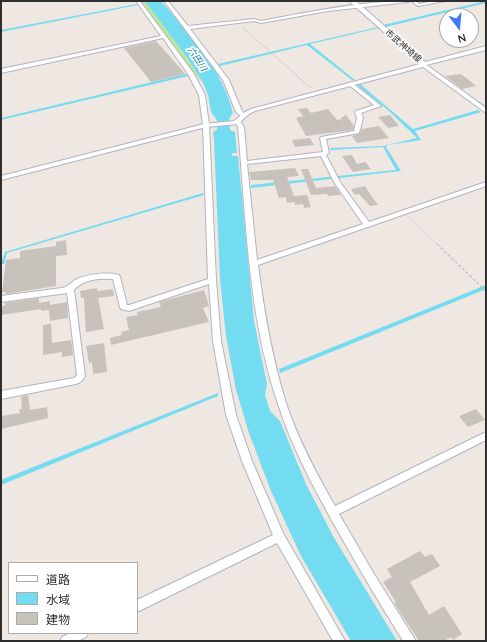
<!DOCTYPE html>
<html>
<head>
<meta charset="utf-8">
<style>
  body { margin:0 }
  #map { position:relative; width:487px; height:642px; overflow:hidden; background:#efe7e1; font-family:Quicksand,"Noto Sans JP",sans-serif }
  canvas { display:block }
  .frame { position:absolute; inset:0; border:2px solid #2e2e2e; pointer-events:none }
  .legend { position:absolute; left:8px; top:562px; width:130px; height:72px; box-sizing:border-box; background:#fff; border:1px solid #ababab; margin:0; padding:5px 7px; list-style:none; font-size:12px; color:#2e2e2e }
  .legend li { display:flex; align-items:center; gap:8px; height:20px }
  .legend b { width:20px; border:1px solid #ababab }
  .north { position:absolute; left:439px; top:8px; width:40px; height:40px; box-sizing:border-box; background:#fff; border:1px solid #ababab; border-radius:50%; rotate:164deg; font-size:11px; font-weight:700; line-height:16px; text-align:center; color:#2e2e2e }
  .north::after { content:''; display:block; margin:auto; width:14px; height:18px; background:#4177fc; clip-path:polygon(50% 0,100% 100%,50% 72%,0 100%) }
</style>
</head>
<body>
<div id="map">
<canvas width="487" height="642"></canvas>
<div class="frame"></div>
<ul class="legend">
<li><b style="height:5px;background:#fff"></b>道路</li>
<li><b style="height:11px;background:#74dcf1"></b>水域</li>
<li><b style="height:11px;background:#c8c2bc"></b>建物</li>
</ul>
<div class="north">N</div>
</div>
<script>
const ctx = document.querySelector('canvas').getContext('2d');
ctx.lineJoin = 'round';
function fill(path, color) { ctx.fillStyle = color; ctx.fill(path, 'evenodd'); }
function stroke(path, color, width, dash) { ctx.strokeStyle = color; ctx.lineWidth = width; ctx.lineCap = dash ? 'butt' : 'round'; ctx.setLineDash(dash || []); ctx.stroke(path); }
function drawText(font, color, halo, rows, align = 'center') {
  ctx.font = font + ' Quicksand,"Noto Sans JP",sans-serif'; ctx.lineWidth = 3.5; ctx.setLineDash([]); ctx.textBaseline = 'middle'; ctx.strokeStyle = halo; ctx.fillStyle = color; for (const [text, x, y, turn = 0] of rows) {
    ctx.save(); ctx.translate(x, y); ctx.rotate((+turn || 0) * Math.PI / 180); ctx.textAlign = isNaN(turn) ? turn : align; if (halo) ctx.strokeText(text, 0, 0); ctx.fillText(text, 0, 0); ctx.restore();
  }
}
fill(new Path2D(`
  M141 1H145L151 8 186 56 203 83 193 72Z`), '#bde59d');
fill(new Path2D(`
  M145 1H161C189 34 223 70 233 113L229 119 230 130 235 132 237 153H232V156H238L254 321 267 384 265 395 270 411 280 421 306 484 333 536 397 641H351L301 556 271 491 249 433 236 390 226 336 220 279 214 140 213 132 217 130V120L211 112 208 95 203 83 186 56Z
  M486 1V3L385 27 383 25Z
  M137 4 138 5 1 32V30Z
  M378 27 379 28 310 44 355 80H352L307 45 220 66 218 64Z
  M186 74 188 76 1 120V118Z
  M360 84 413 129 478 110 481 112 415 131 421 140 388 145 386 147 401 171 251 188V185L396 170 383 147 331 150 330 148 383 146 417 138 389 111 357 85Z
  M203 193 204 195 7 253 4 264H1L5 252Z
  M486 285V289L280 373 279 369Z
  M218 393V396L1 485V480Z`), '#74dcf1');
stroke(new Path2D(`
  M464 92 473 98
  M477 101 486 107`), '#74dcf1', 1.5);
fill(new Path2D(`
  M156 41 181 69 185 74 151 82 124 48Z
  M461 74 470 81 476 86 462 89 445 76Z
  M307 108 311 113 328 109 337 120 341 119 345 126 341 118 346 115 354 126 353 130 306 136 296 118 303 116 298 109Z
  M390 115 399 126 388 128 378 117Z
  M379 126 389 138 357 143 352 136 359 134 362 129Z
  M310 138 314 145 295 147 292 140Z
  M352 155 357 164 365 162 371 169 353 172 342 156Z
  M295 168 299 176 287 177 294 196 307 195 311 207 304 208 303 204 295 205V202L287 203 286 197 279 198 273 180H251L249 172Z
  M301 169H308L316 188 335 186 341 195 328 196 327 194 311 195Z
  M365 186 370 194 378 205 370 206 359 194 355 195 351 189Z
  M66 240 67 255 56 256V286L6 294V292H2L6 260 20 258V251L56 246V242Z
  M97 288 98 291 113 289 114 296 98 298 104 329 86 332 84 298H81L80 291Z
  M204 290 209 306 203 308 209 322 111 345 110 338 122 335 121 332 129 330 126 317 138 315 137 312 161 307 159 302Z
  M39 298V303L50 301V305L67 302 68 318 50 321 49 310 41 311V309L1 315V306H5V303Z
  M51 324 52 343 71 340 73 355 62 357V352L43 355V325Z
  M104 343 107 372 93 374 92 362 89 363 86 346Z
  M28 395 30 410 47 407 48 418 1 429V416L20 413 19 409H22L21 397Z
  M476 409 485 420 468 427 459 416Z
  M420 551 425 557 432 554 440 566 410 582 429 615 444 606 462 634 453 640 451 637 444 641H419L394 603 396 602 383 582 392 577 387 569Z`), '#c8c2bc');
const minor = new Path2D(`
  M136 1H140L194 74 205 95 209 125 216 280 221 341 236 415 252 461 283 533 345 641H333L277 543 137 612V600L273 535 242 461 226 415 213 341 209 284 129 311 121 309 120 307 113 279C100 278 83 279 74 290L85 376C83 380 80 383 76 384L1 399V391L74 378 77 375 67 293 1 302V296L62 288C68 287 70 283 75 280 87 274 105 272 119 275L120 277 127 305H129L208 279 203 125 199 95 188 74 163 38 1 73V69L161 36Z
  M164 1H168L188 26 254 19 261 21C310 12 360 1 410 1L408 2 328 11 261 23 254 21 190 29 229 80 242 111 246 116 243 118 236 112 223 80Z
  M411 1H416L419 4 435 1H445L418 6Z
  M351 82 381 106 361 113 363 118 359 133 326 139 329 153 326 155 340 182 369 222 486 182V186L258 265C264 311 272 358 286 403 298 439 316 473 335 506L486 432V440L339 514 374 574 416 641H403C378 601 354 560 331 519 311 482 291 445 278 404 248 316 246 219 238 127L235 122 240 121 244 127 247 161 323 152 320 138 321 137 354 131 357 118 355 112 356 111 374 105 349 85 348 84ZM321 156 334 182 363 224 257 260 247 164Z
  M70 633H88L86 637 78 641H60L62 637Z`);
const tertiary = new Path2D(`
  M424 63 486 108V113L423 67 255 111 249 114 238 124 206 127 1 180V176L204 124 234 121 245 112 251 109Z`);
const secondary = new Path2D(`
  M349 1H356L425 62 486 46V50L422 66Z`);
stroke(minor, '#b1b4be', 2);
stroke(tertiary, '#b1b4be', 2);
stroke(secondary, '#b1b4be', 2);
stroke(new Path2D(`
  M242 27 311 88
  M409 217 438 245`), '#c4c4c4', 1, [2, 1]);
stroke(new Path2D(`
  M437 244 486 291`), '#c4c4c4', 1.5, [3, 2]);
fill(minor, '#fff');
fill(tertiary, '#fff');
fill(secondary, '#fff');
drawText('9px', '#2e2e2e', '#fff', [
  ["市武神埼線",403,46,41]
]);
drawText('italic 9px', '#0c7fa4', '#fff', [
  ["六田川",197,59,56]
]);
</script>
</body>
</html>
